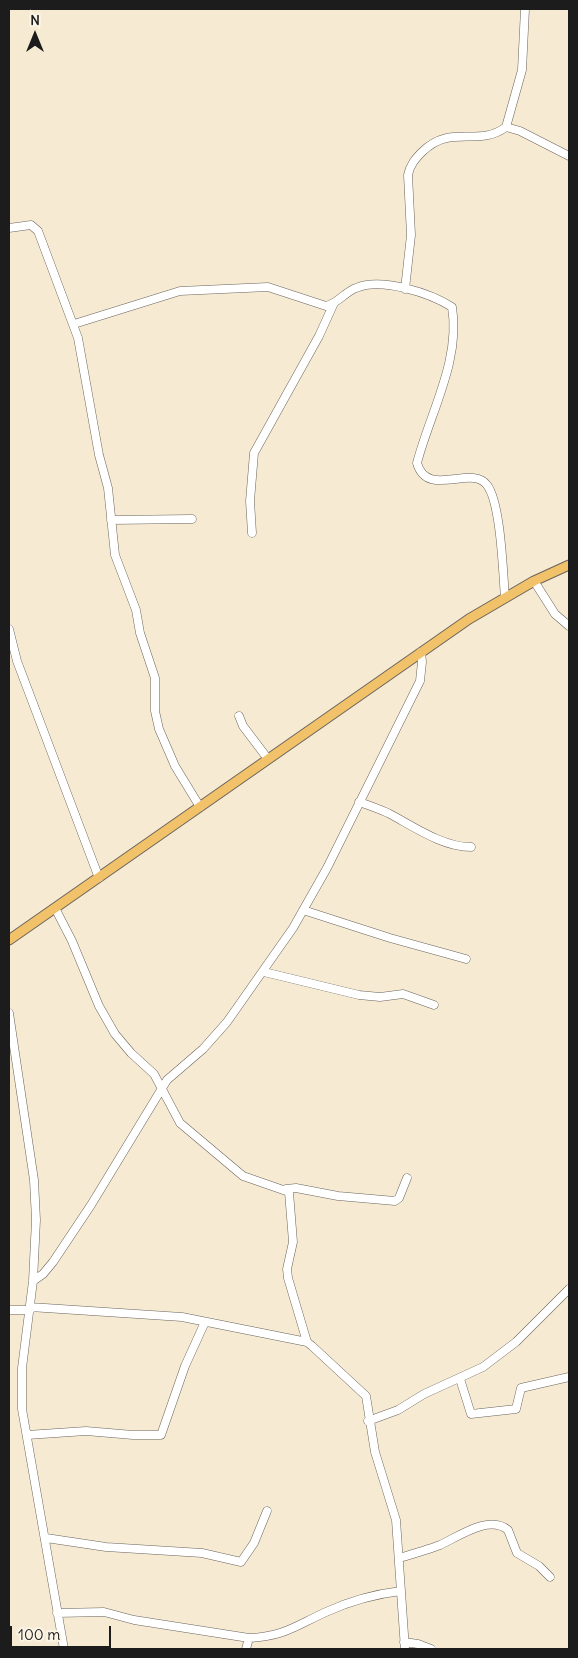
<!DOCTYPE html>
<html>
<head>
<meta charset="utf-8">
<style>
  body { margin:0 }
  #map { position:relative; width:578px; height:1658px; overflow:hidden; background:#f7ead2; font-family:Delius,sans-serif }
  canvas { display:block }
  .frame { position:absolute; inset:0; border:10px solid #1c1c1c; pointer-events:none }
  .north { position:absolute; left:10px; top:10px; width:50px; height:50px; -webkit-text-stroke:4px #fcf5e5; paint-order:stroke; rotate:0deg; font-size:14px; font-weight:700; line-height:20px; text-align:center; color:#1c1c1c }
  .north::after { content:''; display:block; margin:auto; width:18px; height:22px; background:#1c1c1c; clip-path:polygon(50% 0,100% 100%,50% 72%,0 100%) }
  .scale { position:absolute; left:10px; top:1626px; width:101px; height:22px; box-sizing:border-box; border:2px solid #1c1c1c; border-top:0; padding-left:6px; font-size:15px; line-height:18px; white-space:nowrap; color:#1c1c1c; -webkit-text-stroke:4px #fcf5e5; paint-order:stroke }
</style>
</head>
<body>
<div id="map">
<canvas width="578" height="1658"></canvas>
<div class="frame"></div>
<div class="north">N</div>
<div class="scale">100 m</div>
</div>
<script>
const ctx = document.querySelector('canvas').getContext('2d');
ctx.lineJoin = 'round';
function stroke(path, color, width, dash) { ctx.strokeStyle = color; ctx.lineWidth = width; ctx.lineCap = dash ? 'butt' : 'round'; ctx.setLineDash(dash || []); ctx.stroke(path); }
const minor = new Path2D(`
  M506 127 520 131 569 156
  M9 228 31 225 38 231 78 338 99 455 108 488 115 555 136 610 140 633 155 678V711L159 729 175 766 200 807
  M405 289 411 235 408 175C410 165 415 159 422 152 451 123 478 148 506 127L522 70 525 9
  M74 324 180 291 268 287 326 306C337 304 345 292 356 288 381 277 430 293 452 307 461 360 430 413 417 463 427 499 472 464 487 485 501 503 503 574 505 598
  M111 520 192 519
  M252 533 250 501 254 453 319 336 334 303
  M534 581 555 614 569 626
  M9 629 17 661 99 878
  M239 716 243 726 268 759
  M359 802C368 805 379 809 388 813 413 826 442 847 471 847
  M55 908 72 941 99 1006 115 1034 131 1053 154 1074 180 1123 243 1176 289 1192 293 1242 287 1269 288 1278 307 1342
  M303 910 390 938 466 959
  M264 972 359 995 380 997 403 994 434 1005
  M9 1013 34 1180 36 1220 33 1281 22 1368V1409L64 1649
  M286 1189 296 1188 338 1196 395 1201 399 1198 407 1178
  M33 1281 43 1274 53 1262 91 1205 167 1080 203 1049 227 1022 293 928 327 868 420 681 422 662 421 652
  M30 1307 182 1317 307 1342 312 1346 366 1396 375 1452 396 1520 405 1649
  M9 1310H30
  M460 1379 471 1414 516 1409 521 1388 569 1377
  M368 1421 398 1410 424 1394 483 1367 516 1342 569 1289
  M27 1435 86 1431 133 1435H161L185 1366 205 1322
  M46 1538 106 1547 202 1553 241 1562 254 1543 267 1511
  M399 1558C413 1554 427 1550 440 1545 458 1537 489 1514 508 1530L517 1553 539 1566 550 1577
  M57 1613 104 1612 134 1620 249 1638C285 1636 295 1626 326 1612 350 1601 375 1594 401 1591
  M404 1642 418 1644 431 1649
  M246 1649 249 1638`);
const major = new Path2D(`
  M9 940 469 619 534 581 569 565`);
stroke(minor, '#69645c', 9);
stroke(major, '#69645c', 11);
stroke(minor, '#fff', 8);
stroke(major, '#f2c26a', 9);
</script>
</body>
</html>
